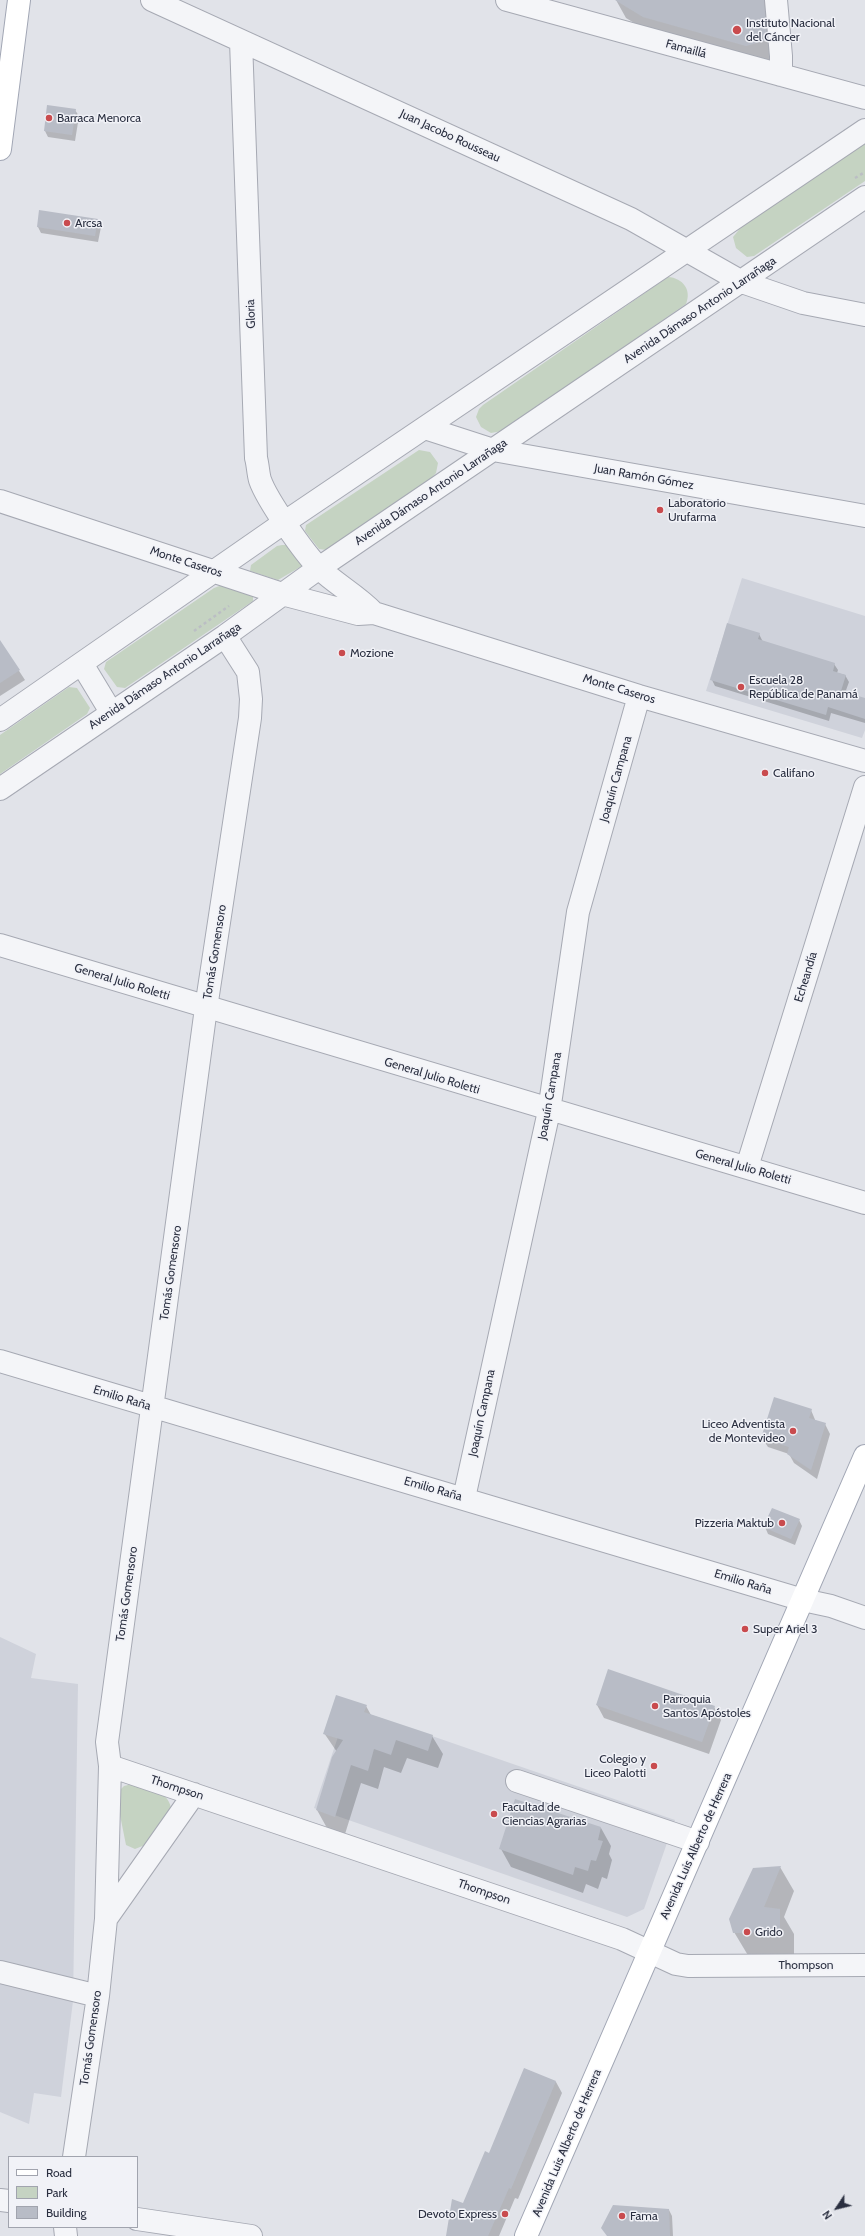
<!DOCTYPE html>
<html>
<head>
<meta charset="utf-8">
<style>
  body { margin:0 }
  #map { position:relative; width:865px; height:2236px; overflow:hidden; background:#e1e3e9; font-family:Cabin,sans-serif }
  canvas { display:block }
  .legend { position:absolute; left:8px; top:2156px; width:130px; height:72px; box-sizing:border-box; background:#f1f2f7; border:1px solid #a1a4ae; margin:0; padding:5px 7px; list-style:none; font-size:12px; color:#2a2f40 }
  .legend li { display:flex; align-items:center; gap:8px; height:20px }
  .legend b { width:20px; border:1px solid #a1a4ae }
  .north { position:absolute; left:817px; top:2188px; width:40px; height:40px; -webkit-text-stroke:3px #f1f2f7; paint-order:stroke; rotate:235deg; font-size:11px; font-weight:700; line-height:16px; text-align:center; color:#2a2f40 }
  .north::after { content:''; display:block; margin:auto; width:14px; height:18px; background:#2a2f40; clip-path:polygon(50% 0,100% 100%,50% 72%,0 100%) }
</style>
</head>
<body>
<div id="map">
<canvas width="865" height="2236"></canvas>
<ul class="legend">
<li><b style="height:5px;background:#fff"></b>Road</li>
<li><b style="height:11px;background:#c5d3c2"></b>Park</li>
<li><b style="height:11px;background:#b8bcc6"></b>Building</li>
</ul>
<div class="north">N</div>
</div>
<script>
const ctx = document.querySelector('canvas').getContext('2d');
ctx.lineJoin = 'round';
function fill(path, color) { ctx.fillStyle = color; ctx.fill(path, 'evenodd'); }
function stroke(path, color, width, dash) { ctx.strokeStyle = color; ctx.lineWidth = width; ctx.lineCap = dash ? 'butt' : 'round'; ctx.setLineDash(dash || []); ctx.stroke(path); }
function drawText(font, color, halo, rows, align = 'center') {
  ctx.font = font + ' Cabin,sans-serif'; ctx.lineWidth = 3; ctx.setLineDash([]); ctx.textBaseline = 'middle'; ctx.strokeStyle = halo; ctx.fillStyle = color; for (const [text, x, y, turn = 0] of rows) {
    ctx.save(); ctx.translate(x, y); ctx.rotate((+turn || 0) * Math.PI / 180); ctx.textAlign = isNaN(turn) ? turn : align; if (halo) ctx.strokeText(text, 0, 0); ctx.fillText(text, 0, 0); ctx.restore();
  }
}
fill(new Path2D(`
  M742 578 865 616V730L862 738 706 691Z
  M0 1637 36 1654 31 1678 78 1684 73 2001 61 2097 34 2093 29 2124 0 2112Z
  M348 1707 675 1820 644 1909 627 1917 314 1808Z`), '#cfd2db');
fill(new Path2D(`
  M865 143V181L754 256 747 257 736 248 733 237 742 226Z
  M668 277C683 278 692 290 686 304L502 431 491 433 481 427 476 417 479 409 483 405Z
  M419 450 430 452 438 463 436 473 430 480 327 550 319 549 305 531 306 525Z
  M282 545H288L303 564 302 566 278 580 250 571 251 565 277 546Z
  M222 585 253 595V601L125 688 117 687 104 669 106 662 214 588Z
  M69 687 77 688 90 708 87 714 0 774V735Z
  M132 1784C147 1789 168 1790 171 1808L145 1845 135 1849 126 1845 120 1815 119 1791 124 1786Z`), '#c5d3c2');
fill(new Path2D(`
  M616 0H772L777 58 757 64 654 35 626 18Z
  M75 110 79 116 75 141 48 137 45 131Z
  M97 220 101 227 98 242 41 233 38 227Z
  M759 634 763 642 834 664 838 670 837 673 845 675 849 682 845 693 865 699V723L831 713 829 721 715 686 712 680Z
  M0 642 25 680 0 696Z
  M811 1410 816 1422 825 1424 830 1434 817 1479 794 1463 789 1454 768 1447 762 1438Z
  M799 1520 802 1526 795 1545 768 1534 765 1527Z
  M597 1705 714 1707 721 1720 709 1754 604 1718Z
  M366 1706 371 1715 432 1736 443 1754 438 1768 407 1758 401 1773 384 1767 378 1789 361 1783 345 1834 327 1828 317 1810 337 1752 324 1733Z
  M601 1828 611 1846 609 1854 612 1860 607 1879 602 1877 598 1889 586 1884 583 1893 511 1867 501 1849Z
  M780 1867 794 1891 784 1917 794 1934V1956L749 1957 734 1932Z
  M525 2069 556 2082 562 2093 518 2199 515 2198 499 2236H447L490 2154Z
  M669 2210 672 2216 673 2236H608Z`), '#0003');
fill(new Path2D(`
  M615 0H764L767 40 746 46 643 17Z
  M47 105 76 109 72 135 44 131Z
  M39 210 98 219 95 236 37 227Z
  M727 623 760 633 758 639 835 663 833 671 846 675 841 691 865 698V719L828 707 826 715 710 680Z
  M0 640 20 670 0 683Z
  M774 1397 812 1409 809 1418 826 1423 811 1470 787 1454 789 1447 761 1438Z
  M772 1508 800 1519 791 1539 763 1527Z
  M608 1669 715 1706 702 1742 596 1705Z
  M336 1695 367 1705 364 1712 433 1735 428 1751 396 1740 391 1755 374 1749 368 1771 351 1765 335 1817 316 1810 332 1757 343 1740 323 1734Z
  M515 1799 601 1827 598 1840 603 1841 596 1861 591 1860 588 1871 575 1867 573 1875 499 1849Z
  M781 1866 764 1907 780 1909V1932L733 1933 729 1919 753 1868Z
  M524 2068 556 2081 511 2189 509 2188 488 2236H446L452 2199 463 2203 485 2151 489 2153Z
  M613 2205 669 2209 670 2236H607L601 2228Z`), '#b8bcc6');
const minor = new Path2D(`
  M152 0 631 219 742 282 803 303 865 315
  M507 0 865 98
  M776 0 781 56V75
  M241 41 256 458C258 465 258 473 260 480 267 500 304 553 320 569 337 585 358 596 374 613
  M425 428 493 450 865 516
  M0 501 282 594 358 614 374 613 639 696 865 761
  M82 664 111 712
  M0 720 285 522 865 130
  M0 789 225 636 319 568 865 197
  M0 945 865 1203
  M747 1167 865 787
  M0 1361 803 1600 831 1606 865 1618
  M464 1498 549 1111 578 912 639 696
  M110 1766 622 1939 676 1964 688 1966 865 1965
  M517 1781 698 1842
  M106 1919 194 1794
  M0 1972 98 1996
  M74 2157 98 1996 106 1919 110 1766 107 1742 206 1008 250 718 251 699 248 672 225 636
  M0 2200 9 2201
  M137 2219 251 2236
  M65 2227 66 2236`);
const major = new Path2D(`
  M0 149 19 0
  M526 2236 865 1456`);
stroke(minor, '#a6a9b3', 24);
stroke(major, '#a1a6b4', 24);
stroke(new Path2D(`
  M855 178 865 172
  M194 631 229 606`), '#bbbec4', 2.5, [3, 3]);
stroke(minor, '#f4f5f8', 22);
stroke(major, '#fff', 22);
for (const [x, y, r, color] of [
  [737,30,5,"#c94b4e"],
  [49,118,4,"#c94b4e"],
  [67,223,4,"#c94b4e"],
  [660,510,4,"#c94b4e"],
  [342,653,4,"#c94b4e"],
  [741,687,4,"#c94b4e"],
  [765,773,4,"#c94b4e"],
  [793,1431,4,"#c94b4e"],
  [782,1523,4,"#c94b4e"],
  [745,1629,4,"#c94b4e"],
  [655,1706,4,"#c94b4e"],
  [654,1766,4,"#c94b4e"],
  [494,1814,4,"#c94b4e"],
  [747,1932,4,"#c94b4e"],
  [505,2214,4,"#c94b4e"],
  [622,2216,4,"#c94b4e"]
]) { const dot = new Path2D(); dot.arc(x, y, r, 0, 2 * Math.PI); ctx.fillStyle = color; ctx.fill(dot); stroke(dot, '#f1f2f7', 1.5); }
drawText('12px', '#2a2f40', '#f1f2f7', [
  ["Instituto Nacional",746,23],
  ["del Cáncer",746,37],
  ["Barraca Menorca",57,118],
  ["Arcsa",75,223],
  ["Laboratorio",668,503],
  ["Urufarma",668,517],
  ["Mozione",350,653],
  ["Escuela 28",749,680],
  ["República de Panamá",749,694],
  ["Califano",773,773],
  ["Liceo Adventista",785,1424,"right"],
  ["de Montevideo",785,1438,"right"],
  ["Pizzeria Maktub",774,1523,"right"],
  ["Super Ariel 3",753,1629],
  ["Parroquia",663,1699],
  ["Santos Apóstoles",663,1713],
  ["Colegio y",646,1759,"right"],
  ["Liceo Palotti",646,1773,"right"],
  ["Facultad de",502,1807],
  ["Ciencias Agrarias",502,1821],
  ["Grido",755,1932],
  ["Devoto Express",497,2214,"right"],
  ["Fama",630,2216]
], 'left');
drawText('12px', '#2a2f40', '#f1f2f7', [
  ["Famaillá",686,49,15],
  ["Juan Jacobo Rousseau",450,136,25],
  ["Avenida Dámaso Antonio Larrañaga",700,310,-34],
  ["Gloria",251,314,-92],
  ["Juan Ramón Gómez",644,477,10],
  ["Avenida Dámaso Antonio Larrañaga",431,492,-34],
  ["Monte Caseros",186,562,18],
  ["Avenida Dámaso Antonio Larrañaga",165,676,-34],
  ["Monte Caseros",619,689,17],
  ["Joaquín Campana",616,779,-74],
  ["Tomás Gomensoro",215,952,-81],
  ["Echeandía",806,977,-73],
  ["General Julio Roletti",122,982,17],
  ["General Julio Roletti",432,1076,17],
  ["Joaquín Campana",550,1096,-80],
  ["General Julio Roletti",743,1167,16],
  ["Tomás Gomensoro",171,1273,-82],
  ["Emilio Raña",122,1398,17],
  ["Joaquín Campana",482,1413,-78],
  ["Emilio Raña",433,1489,16],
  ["Emilio Raña",743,1582,17],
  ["Tomás Gomensoro",127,1594,-82],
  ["Thompson",177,1788,18],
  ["Avenida Luis Alberto de Herrera",696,1846,-66],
  ["Thompson",484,1892,19],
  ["Thompson",806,1965],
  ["Tomás Gomensoro",91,2038,-82],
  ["Avenida Luis Alberto de Herrera",567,2143,-67]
]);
</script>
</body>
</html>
